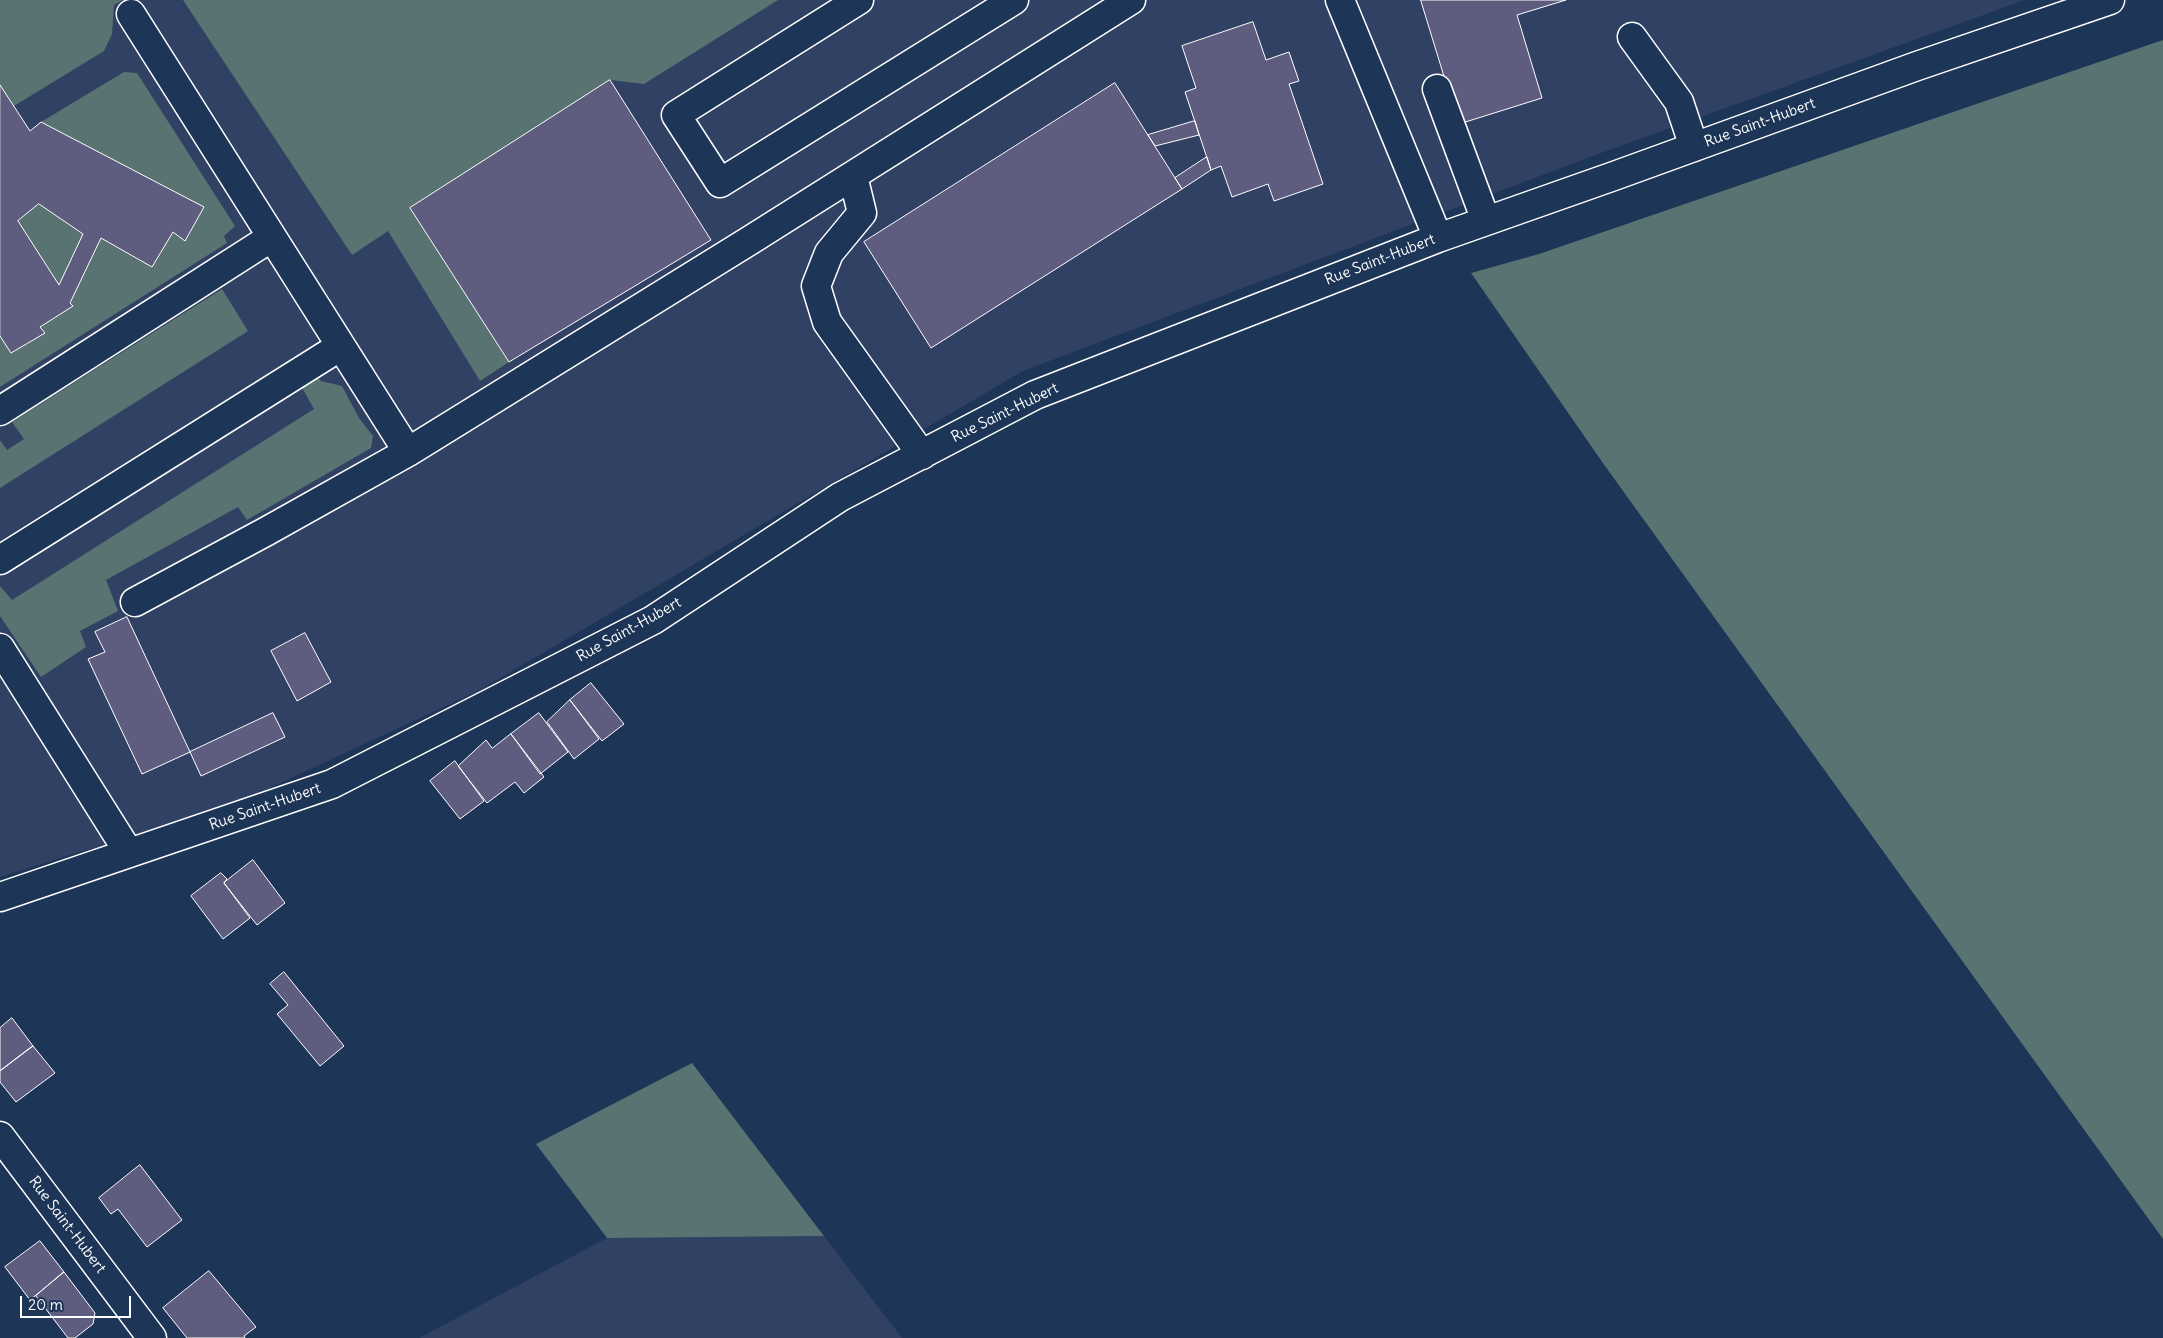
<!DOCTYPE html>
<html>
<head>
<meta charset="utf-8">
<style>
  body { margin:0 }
  #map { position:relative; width:2163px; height:1338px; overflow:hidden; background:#1d3557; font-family:Delius,sans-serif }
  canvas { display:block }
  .scale { position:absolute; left:20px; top:1296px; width:111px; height:22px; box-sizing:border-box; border:2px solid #fff; border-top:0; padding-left:6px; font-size:15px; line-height:18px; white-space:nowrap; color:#fff; -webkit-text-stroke:4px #1d3557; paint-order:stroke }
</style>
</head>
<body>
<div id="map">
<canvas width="2163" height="1338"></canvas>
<div class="scale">20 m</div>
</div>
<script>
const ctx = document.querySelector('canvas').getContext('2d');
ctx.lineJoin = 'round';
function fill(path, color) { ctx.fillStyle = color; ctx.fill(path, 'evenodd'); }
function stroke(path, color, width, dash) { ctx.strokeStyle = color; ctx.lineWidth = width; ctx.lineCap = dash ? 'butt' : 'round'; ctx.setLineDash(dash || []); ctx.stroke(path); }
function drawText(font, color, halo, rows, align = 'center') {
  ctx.font = font + ' Delius,sans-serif'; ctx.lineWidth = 4; ctx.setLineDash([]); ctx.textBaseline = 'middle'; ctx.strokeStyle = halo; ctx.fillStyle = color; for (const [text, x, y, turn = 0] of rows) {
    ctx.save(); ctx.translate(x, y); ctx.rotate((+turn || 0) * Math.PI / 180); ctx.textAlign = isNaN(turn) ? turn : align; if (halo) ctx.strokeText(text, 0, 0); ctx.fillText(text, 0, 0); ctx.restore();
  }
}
fill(new Path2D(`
  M0 0H2025L1601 153 1023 371 480 690 240 802 0 877Z
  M824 1236 902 1338H419L607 1238Z`), '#304163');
fill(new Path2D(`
  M0 0H123L114 5 112 34 104 51 14 106 0 85Z
  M183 0H778L644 84 610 80 410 208 509 362 480 381 388 231 352 255Z
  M2163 40V1239L1605 466 1471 273 1539 254Z
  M124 72 137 73 235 226 224 236 227 243 0 387V336L11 353 44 333 40 327 73 306 70 303 101 238 152 267 173 232 185 241 204 208 41 122Z
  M39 204 83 234 59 285 18 221Z
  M222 289 248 331 0 488V440L7 450 24 439 12 422Z
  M315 374 321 381 342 386 359 418 373 436 371 448 247 520 238 507 106 580 118 611 80 631 86 647 41 677 0 616V586L12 600 314 409 301 386Z
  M692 1063 824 1236 607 1238 536 1144Z`), '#587371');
const building = new Path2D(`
  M1421 0H1566L1517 15 1542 98 1459 124Z
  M1253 22 1266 60 1289 52 1299 81 1289 84 1323 184 1274 201 1268 184 1232 197 1221 166 1211 170 1185 92 1196 88 1182 46Z
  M610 80 711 240 509 362 410 208Z
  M1115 83 1182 189 931 348 864 242Z
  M0 85 30 131 41 122 204 207 185 241 173 232 152 267 101 238 70 303 73 306 40 327 45 333 11 353 0 336ZM39 204 83 234 59 285 18 221Z
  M1195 121 1199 135 1155 146 1148 135Z
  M1207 157 1211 170 1182 189 1175 178Z
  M127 617 190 752 142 774 88 659 105 652 95 632Z
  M305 633 331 682 297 701 271 651Z
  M591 683 624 724 602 741 570 700Z
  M570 700 599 739 574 759 547 722Z
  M273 713 285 737 201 776 190 752Z
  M539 713 568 752 540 774 511 734Z
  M511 734 544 777 524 793 515 782 487 803 458 766 486 740 492 748Z
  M455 761 484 801 460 819 430 781Z
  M253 860 285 903 257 925 224 883Z
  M221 873 227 879 224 883 250 918 223 939 191 896Z
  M284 972 344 1046 320 1066 277 1014 288 1005 270 984Z
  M12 1018 33 1046 0 1071V1028Z
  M33 1046 55 1073 16 1102 0 1082V1071Z
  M140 1165 182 1220 147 1247 118 1209 111 1214 99 1198Z
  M40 1241 64 1272 30 1300 5 1267Z
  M209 1271 256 1327 244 1336 245 1338H187L163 1308Z
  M64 1272 95 1313 93 1324 75 1338H68L36 1296Z`);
fill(building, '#5e5d7f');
stroke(building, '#fff', 1);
const street = new Path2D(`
  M859 0 676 115 720 183 1014 0
  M1340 0 1438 238
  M131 14 408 452
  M1632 37 1679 102 1694 147
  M1437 89 1486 221
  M853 176 862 213 829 253 816 286 827 322 922 455
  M0 411 272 237
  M0 560 341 346
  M135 602 267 531 408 452 749 241 1131 0
  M0 648 129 853
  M0 897 332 784 653 620 840 497 1035 395 1438 238 1614 176 1917 66 2110 0
  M0 1136 152 1338`);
stroke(street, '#fff', 31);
stroke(street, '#1d3557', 28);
drawText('15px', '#fff', '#1d3557', [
  ["Rue Saint-Hubert",1760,123,-20],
  ["Rue Saint-Hubert",1380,260,-21],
  ["Rue Saint-Hubert",1005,413,-26],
  ["Rue Saint-Hubert",629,630,-29],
  ["Rue Saint-Hubert",265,807,-19],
  ["Rue Saint-Hubert",67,1225,53]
]);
</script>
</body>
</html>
